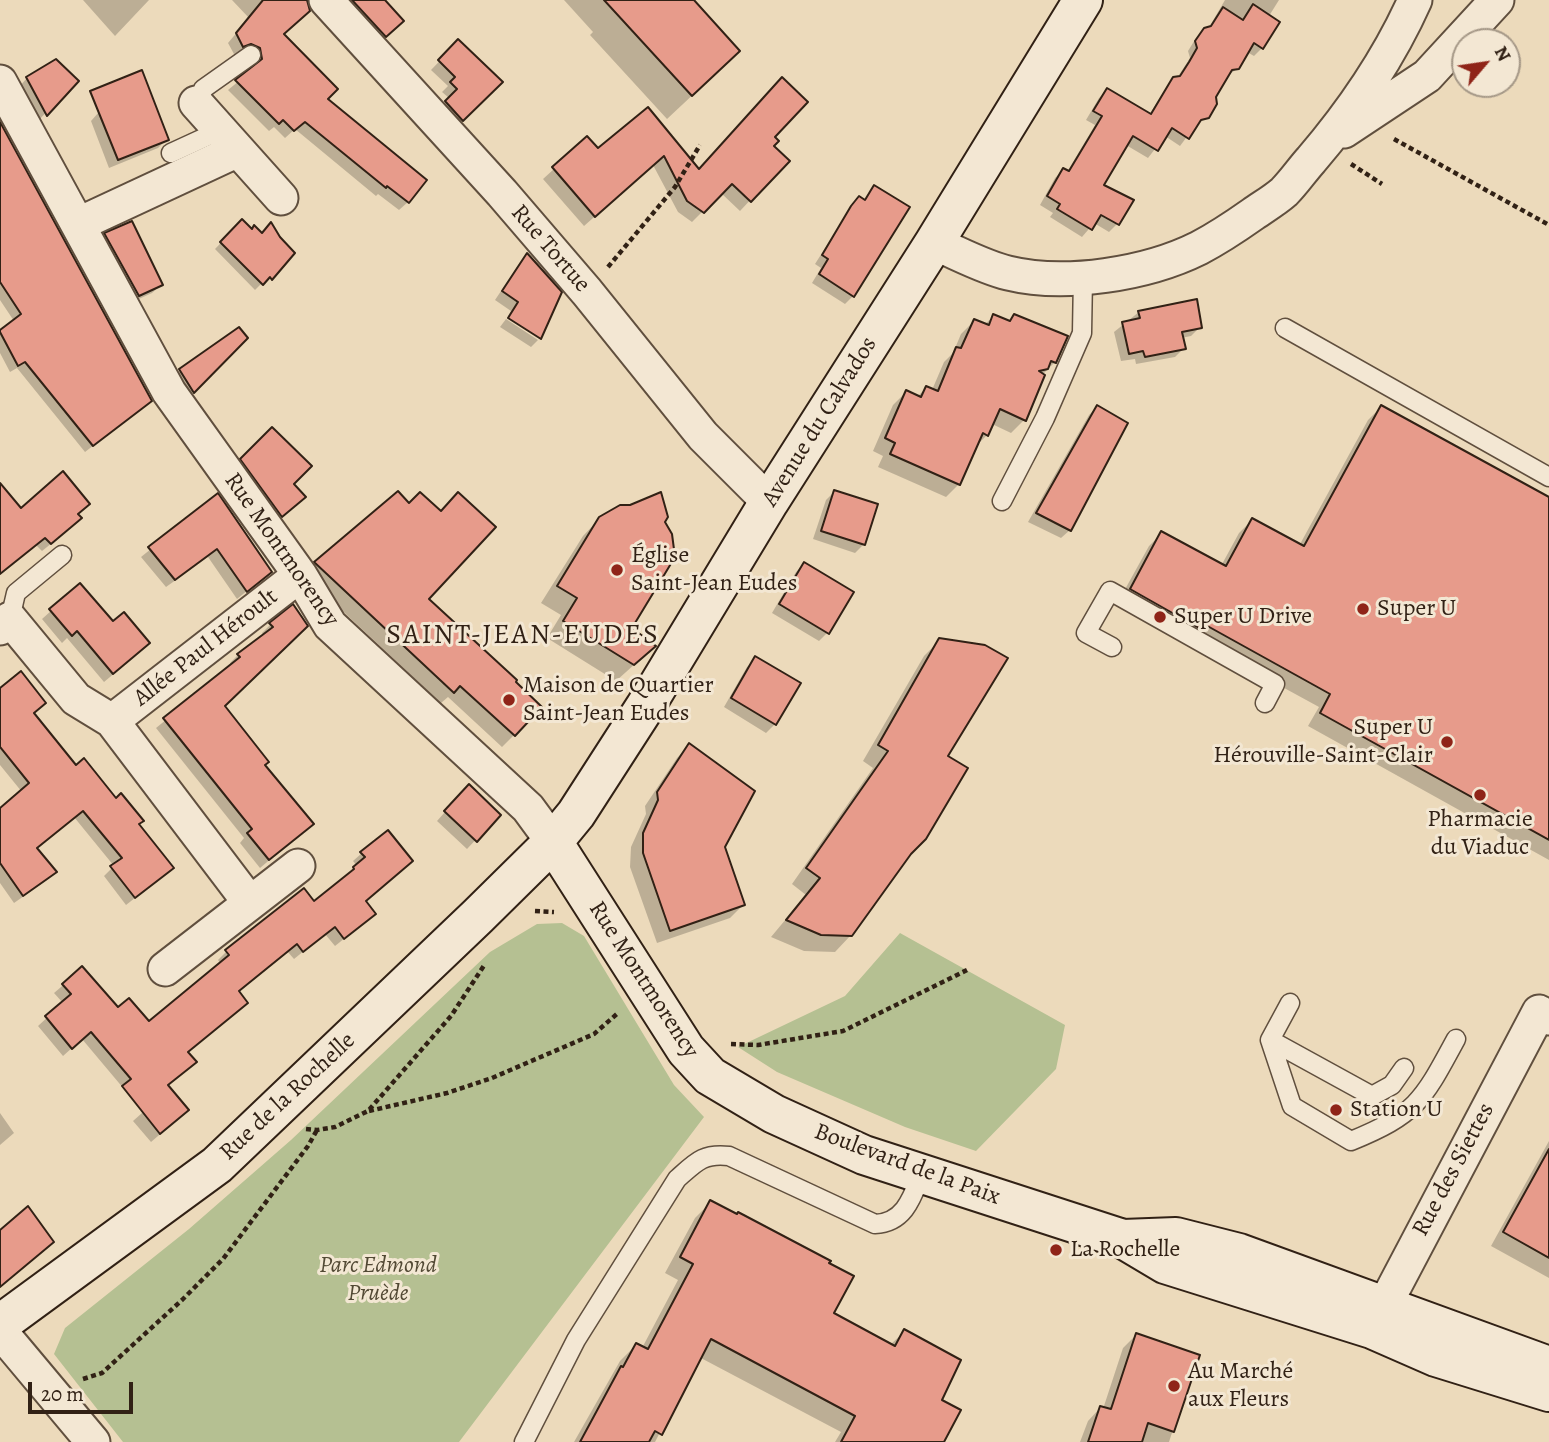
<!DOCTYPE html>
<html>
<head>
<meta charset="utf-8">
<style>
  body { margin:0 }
  #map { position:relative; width:1549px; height:1442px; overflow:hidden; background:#ecdabb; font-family:Alegreya,serif }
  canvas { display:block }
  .north { position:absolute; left:1451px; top:28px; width:70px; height:70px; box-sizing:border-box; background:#f3e7d3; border:2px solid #a59887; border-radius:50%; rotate:61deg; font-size:19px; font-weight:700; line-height:28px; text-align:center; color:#312115 }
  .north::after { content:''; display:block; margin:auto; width:24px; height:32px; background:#8f2418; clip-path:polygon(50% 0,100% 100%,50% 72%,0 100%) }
  .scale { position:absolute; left:28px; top:1382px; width:105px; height:32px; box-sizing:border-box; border:4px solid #312115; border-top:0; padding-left:9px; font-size:21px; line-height:24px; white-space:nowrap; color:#312115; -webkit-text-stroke:5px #f3e7d3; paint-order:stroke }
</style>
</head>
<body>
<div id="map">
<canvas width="1549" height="1442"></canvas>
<div class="north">N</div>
<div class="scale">20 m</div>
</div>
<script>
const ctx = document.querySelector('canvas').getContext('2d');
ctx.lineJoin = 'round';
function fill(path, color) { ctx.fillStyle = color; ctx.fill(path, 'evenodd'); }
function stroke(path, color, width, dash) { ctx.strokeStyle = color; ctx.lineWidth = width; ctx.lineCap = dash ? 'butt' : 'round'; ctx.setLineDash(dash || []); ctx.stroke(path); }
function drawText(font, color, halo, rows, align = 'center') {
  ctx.font = font + ' Alegreya,serif'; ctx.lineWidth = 6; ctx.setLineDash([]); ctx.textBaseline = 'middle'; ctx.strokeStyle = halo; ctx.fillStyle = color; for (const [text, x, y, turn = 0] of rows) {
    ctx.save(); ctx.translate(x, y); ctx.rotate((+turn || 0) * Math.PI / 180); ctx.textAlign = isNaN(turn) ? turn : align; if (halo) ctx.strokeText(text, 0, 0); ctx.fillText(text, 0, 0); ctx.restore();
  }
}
fill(new Path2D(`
  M562 923 584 936 674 1085 704 1117 459 1442H123L54 1354 65 1328 189 1229 291 1140 490 952 537 924Z
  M900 933 1065 1025 1056 1069 976 1151 905 1127 777 1072 738 1047 845 996Z`), '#b5c092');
fill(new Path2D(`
  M83 0H149L115 36Z
  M232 0H306L282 35 325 99 408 202 399 210 378 194 376 196 295 129 285 138 274 127 269 131 228 90 252 70 255 64 252 56 246 52 234 54 228 43 249 18Z
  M336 0H383L394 30 377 44Z
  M564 0H691L714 75 667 119 590 35 593 32Z
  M1225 0H1279L1269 16 1262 48 1254 56 1247 52 1238 68 1226 77 1214 97 1208 116 1195 126 1180 146 1165 136 1148 158 1126 145 1102 186 1117 224 1109 232 1094 223 1082 237 1050 217 1053 213 1040 205 1055 178 1063 170 1067 172 1095 125 1086 120 1099 98 1107 90 1149 115 1166 88 1177 78 1190 58 1188 51 1196 38 1208 29Z
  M458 42 500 82 453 129 437 111 449 98 442 92 448 86 431 70Z
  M27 78 76 81 37 122 19 87Z
  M647 109 698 171 773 137 771 146 787 161 740 211 721 193 692 222 678 212 653 165 584 226 543 179 587 139 598 151Z
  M99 112 167 139 158 148 109 168 91 121Z
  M0 137 142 408 85 452 17 368 10 372 0 353V332L14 321 0 300Z
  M875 187 853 296 845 304 812 283 821 268 815 264 851 207 863 201Z
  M242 221 251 230 292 253 265 284 263 282 255 290 215 249Z
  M105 235 161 285 152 293 130 303 97 243Z
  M527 256 560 293 538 339V336L508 316 511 311 495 300 519 264Z
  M1139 312 1200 327 1191 336 1181 338 1184 348 1175 357 1136 364 1135 359 1121 361 1114 332Z
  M994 316 1008 322 1014 316 1055 362 1042 375 1024 420 1011 433 992 424 987 435 975 447 959 484 946 497 878 467 883 456 873 451 893 405 906 392 917 397 926 388 932 390 944 362 953 353 961 334 974 321 984 325Z
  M506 319 538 340 531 347 500 327Z
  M239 329 246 338 189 396 176 374Z
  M1097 407 1070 530 1061 538 1028 522 1089 415Z
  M1381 407 1549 499V860L1308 726 1319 707 1189 636 1118 602 1149 546 1162 533 1221 566 1239 533 1252 520 1299 546 1368 420Z
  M272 430 292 484 295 505 274 524 234 468Z
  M834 492 864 544 855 553 813 539 826 500Z
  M217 496 270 572 237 599 208 557 166 587 141 557Z
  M20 510 77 514 72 527 42 551 36 545 0 574V514Z
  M600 518 663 522 629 629 636 663 616 681 547 638 561 615 541 603 583 536Z
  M315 563 427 599 514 735 502 747 448 697 441 703 304 575Z
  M804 564 828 632 819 641 772 613 796 572Z
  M80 585 140 652 104 682 67 638 62 643 42 619Z
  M293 607 222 706 263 766 312 824 260 868 240 843 244 838 156 728 232 666 230 663 238 655 264 636 262 633 270 625Z
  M940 640 946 757 906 857 851 935 835 952 804 951 771 937 806 895 792 884 873 768 863 761 924 656Z
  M756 658 775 724 766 733 724 707 747 667Z
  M0 691 32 714 76 767 137 824 163 876 126 905 104 876 114 866 74 817 36 849 55 872 47 880 14 903 0 883V811L22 792 0 765Z
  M689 745 743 905 730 918 657 943 630 867 631 847 646 814 645 806 677 758Z
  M460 795 499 815 467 849 437 821Z
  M388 832 364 901 365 922 335 946 325 934 294 959 287 951 237 992 141 1079 124 1089 82 1039 63 1056 38 1026 63 1003 54 993 82 969 118 1009 148 1024 221 964 218 960 226 952 304 891 314 904 357 866 353 861 362 853Z
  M169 1089 179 1118 151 1142 133 1121Z
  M0 1113 14 1133 0 1145Z
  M1549 1141V1278L1491 1246Z
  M711 1202 832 1314 890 1345 904 1332 940 1401 942 1442H835L841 1432 699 1357 655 1442H574L620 1361 636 1345 642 1348 678 1280 665 1273 695 1218Z
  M1136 1335 1197 1356 1169 1442H1080L1088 1421 1100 1408 1103 1409 1123 1348Z`), '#0003');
const building = new Path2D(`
  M263 0H307L310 11 284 34 338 89 328 99 427 180 409 203 387 186 386 188 305 122 294 131 283 120 279 124 235 80 262 59 260 48 251 44 243 47 236 33Z
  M352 0H385L404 21 386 37Z
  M604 0H694L740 51 692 96Z
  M1253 4 1280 22 1263 49 1254 43 1239 69 1232 70 1216 97 1217 104 1209 118 1201 120 1189 139 1172 128 1158 151 1133 136 1104 185 1134 200 1119 225 1101 215 1092 230 1057 209 1060 204 1047 196 1063 168 1069 171 1102 116 1093 111 1107 88 1151 114 1173 77 1180 76 1189 62 1197 48 1195 41 1204 28 1211 26 1223 7 1243 20Z
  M458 39 503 82 463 121 445 101 457 89 450 82 455 77 438 60Z
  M56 59 79 81 47 116 26 77Z
  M142 70 169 140 118 160 90 91Z
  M782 77 808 102 775 137 779 141 774 146 790 161 751 202 732 184 704 213 687 201 664 156 595 217 552 167 587 136 598 148 648 107 699 169Z
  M0 122 152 401 93 446 25 362 18 366 0 332V330L21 314 0 282Z
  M874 185 910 207 854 297 819 274 828 259 822 255 851 206 859 196 865 200Z
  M242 219 252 229 254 225 262 233 271 222 280 237 295 253 272 280 270 277 263 285 220 242Z
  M132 221 163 285 139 296 104 233Z
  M527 253 562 292 541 339 508 318 518 302 502 291Z
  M1197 299 1202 328 1182 332 1186 349 1145 357 1143 351 1129 354 1122 322 1140 318 1138 311Z
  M993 314 1010 321 1014 314 1068 336 1056 363 1051 361 1048 369 1039 371 1045 375 1026 421 1000 409 988 436 983 433 960 485 890 454 895 443 885 438 906 390 921 397 926 386 938 391 956 347 961 348 974 319 989 325Z
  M239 327 248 338 194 393 179 369Z
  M1097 405 1128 423 1071 531 1036 513Z
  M1381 405 1549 497V840L1320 713 1330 694 1202 623 1199 628 1130 589 1161 531 1226 566 1252 518 1304 546Z
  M272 427 312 466 294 484 306 497 282 517 240 459Z
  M63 471 90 504 78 514 82 518 51 544 45 538 0 574V483L21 508Z
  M834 490 878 504 865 545 821 531Z
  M398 491 409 503 420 492 441 511 458 492 496 527 429 599 517 680 516 682 542 707 515 736 460 686 454 693 314 562Z
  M661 492 668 517 665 522 672 534 675 557 632 628 656 646 634 665 563 621 577 598 557 586 599 517 620 505H630Z
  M218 493 272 572 247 592 217 549 175 580 148 547Z
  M804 562 854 592 829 634 779 604Z
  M80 583 113 621 124 612 150 643 113 674 77 631 72 636 49 609Z
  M293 604 308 626 225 706 269 762 265 765 314 824 269 860 247 833 252 829 163 718 240 657 237 654 273 627 269 623Z
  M939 638 985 645 1008 658 948 756 968 768 926 839 911 854 852 936 821 935 786 920 820 878 806 868 888 751 878 745Z
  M755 656 801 683 776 725 731 698Z
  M21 671 46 703 34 713 76 765 84 758 116 798 121 793 144 821 139 824 174 868 135 898 110 866 122 858 83 811 37 848 57 872 23 896 0 863V808L29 783 0 747V688Z
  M689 743 755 791 725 847 745 905 670 931 643 853V833L658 800 657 792Z
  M469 784 501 815 477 842 444 811Z
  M388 830 413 861 366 901 376 914 344 939 335 927 303 952 297 944 239 991 248 1003 188 1052 197 1062 168 1085 189 1110 160 1134 122 1086 131 1079 91 1032 72 1049 45 1016 71 994 62 984 82 966 118 1007 129 998 149 1021 229 955 225 950 304 888 314 901 354 869 353 867 365 857 360 852Z
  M1549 1149V1258L1503 1232Z
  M710 1200 737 1214 738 1212 831 1261 829 1263 854 1276 834 1313 895 1346 904 1329 961 1360 942 1400 961 1410 944 1442H841L855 1416 711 1339 662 1435 655 1431 649 1442H580L621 1366 623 1367 636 1343 648 1349 693 1264 680 1257Z
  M28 1206 54 1242 0 1287V1230Z
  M1136 1333 1200 1355 1174 1432 1148 1423 1142 1442H1088L1100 1406 1111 1409Z`);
fill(building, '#e79b8b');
stroke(building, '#312115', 2);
const lane = new Path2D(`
  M199 106 203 89 251 55
  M171 153 221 130
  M1285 328 1549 477
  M1002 501 1045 418 1082 333 1083 277
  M10 619 16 593 62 555
  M1112 647 1086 633 1110 591 1275 684 1265 703
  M1290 1003 1270 1040 1292 1106 1351 1141C1417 1114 1423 1100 1456 1039
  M1270 1040 1372 1096 1392 1085 1404 1068
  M524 1442 576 1340 677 1179C696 1162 703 1153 729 1156L875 1224C904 1223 912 1198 921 1175`);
const street = new Path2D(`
  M326 0 502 193 587 292 703 436 769 502
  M0 82 169 392 300 575 330 625 528 808 553 842
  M196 103 281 198
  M1344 131 1427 76 1497 0
  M79 224 238 150
  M934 243C958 253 983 267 1008 273 1065 287 1147 274 1199 248 1218 238 1236 226 1253 214 1263 207 1275 200 1284 192 1294 182 1302 170 1311 160 1353 111 1389 58 1415 0
  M0 628 10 619 76 699 112 721 250 903
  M112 721 300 575
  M165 969 298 866
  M1372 1329 1539 1012 1549 1018
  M0 1331 93 1442`);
const secondary = new Path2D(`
  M553 842 686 1050 710 1076 774 1114 864 1155 1123 1239 1165 1264 1372 1329 1436 1357 1549 1392
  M1123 1239 1176 1237 1239 1253 1549 1366
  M0 1324 217 1165 478 916 553 842 576 814 645 707 769 502 934 243 1083 0`);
stroke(lane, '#604f3e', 21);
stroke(street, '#604f3e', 37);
stroke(secondary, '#312115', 42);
stroke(new Path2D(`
  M1394 139 1549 225
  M1351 164 1382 184
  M608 267 675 187 700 145
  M535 911 554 912
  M731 1044 758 1045 843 1031 967 970
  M369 1111 447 1093 492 1078 594 1034 618 1013
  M306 1129 317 1130 335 1127 368 1111 451 1016 485 964
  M83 1379 102 1373 182 1300 223 1259 308 1146 317 1130`), '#312115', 4.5, [5, 3.5]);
stroke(lane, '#f3e7d3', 18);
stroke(street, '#f3e7d3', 33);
stroke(secondary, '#f3e7d3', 38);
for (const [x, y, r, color] of [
  [617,570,7,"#8f2418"],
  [1363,609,7,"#8f2418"],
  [1160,617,7,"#8f2418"],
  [509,700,7,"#8f2418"],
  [1447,742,7,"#8f2418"],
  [1480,795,7,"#8f2418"],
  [1336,1110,7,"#8f2418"],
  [1056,1250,7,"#8f2418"],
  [1174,1386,7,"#8f2418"]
]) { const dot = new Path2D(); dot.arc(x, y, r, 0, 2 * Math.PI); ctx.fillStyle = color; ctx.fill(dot); stroke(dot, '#f3e7d3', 2.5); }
drawText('24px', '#312115', '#f3e7d3', [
  ["Rue Tortue",550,249,49],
  ["Avenue du Calvados",820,422,-58],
  ["Rue Montmorency",281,550,55],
  ["Allée Paul Héroult",206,648,-38],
  ["Rue Montmorency",643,980,57],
  ["Rue de la Rochelle",288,1097,-43],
  ["Boulevard de la Paix",907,1165,20],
  ["Rue des Siettes",1454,1170,-62]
]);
drawText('24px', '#312115', '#f3e7d3', [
  ["Église",631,556],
  ["Saint-Jean Eudes",631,584],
  ["Super U",1377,609],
  ["Super U Drive",1174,617],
  ["Maison de Quartier",523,686],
  ["Saint-Jean Eudes",523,714],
  ["Super U",1433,728,"right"],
  ["Hérouville-Saint-Clair",1433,756,"right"],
  ["Pharmacie",1480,820,"center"],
  ["du Viaduc",1480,848,"center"],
  ["Station U",1350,1110],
  ["La Rochelle",1070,1250],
  ["Au Marché",1188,1372],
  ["aux Fleurs",1188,1400]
], 'left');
drawText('italic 24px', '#524934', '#f3e7d3', [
  ["Parc Edmond",378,1266],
  ["Pruède",378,1294]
]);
ctx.letterSpacing = '2px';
drawText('28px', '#312115', '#f3e7d3', [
  ["SAINT-JEAN-EUDES",523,636]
]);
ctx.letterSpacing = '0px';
</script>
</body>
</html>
